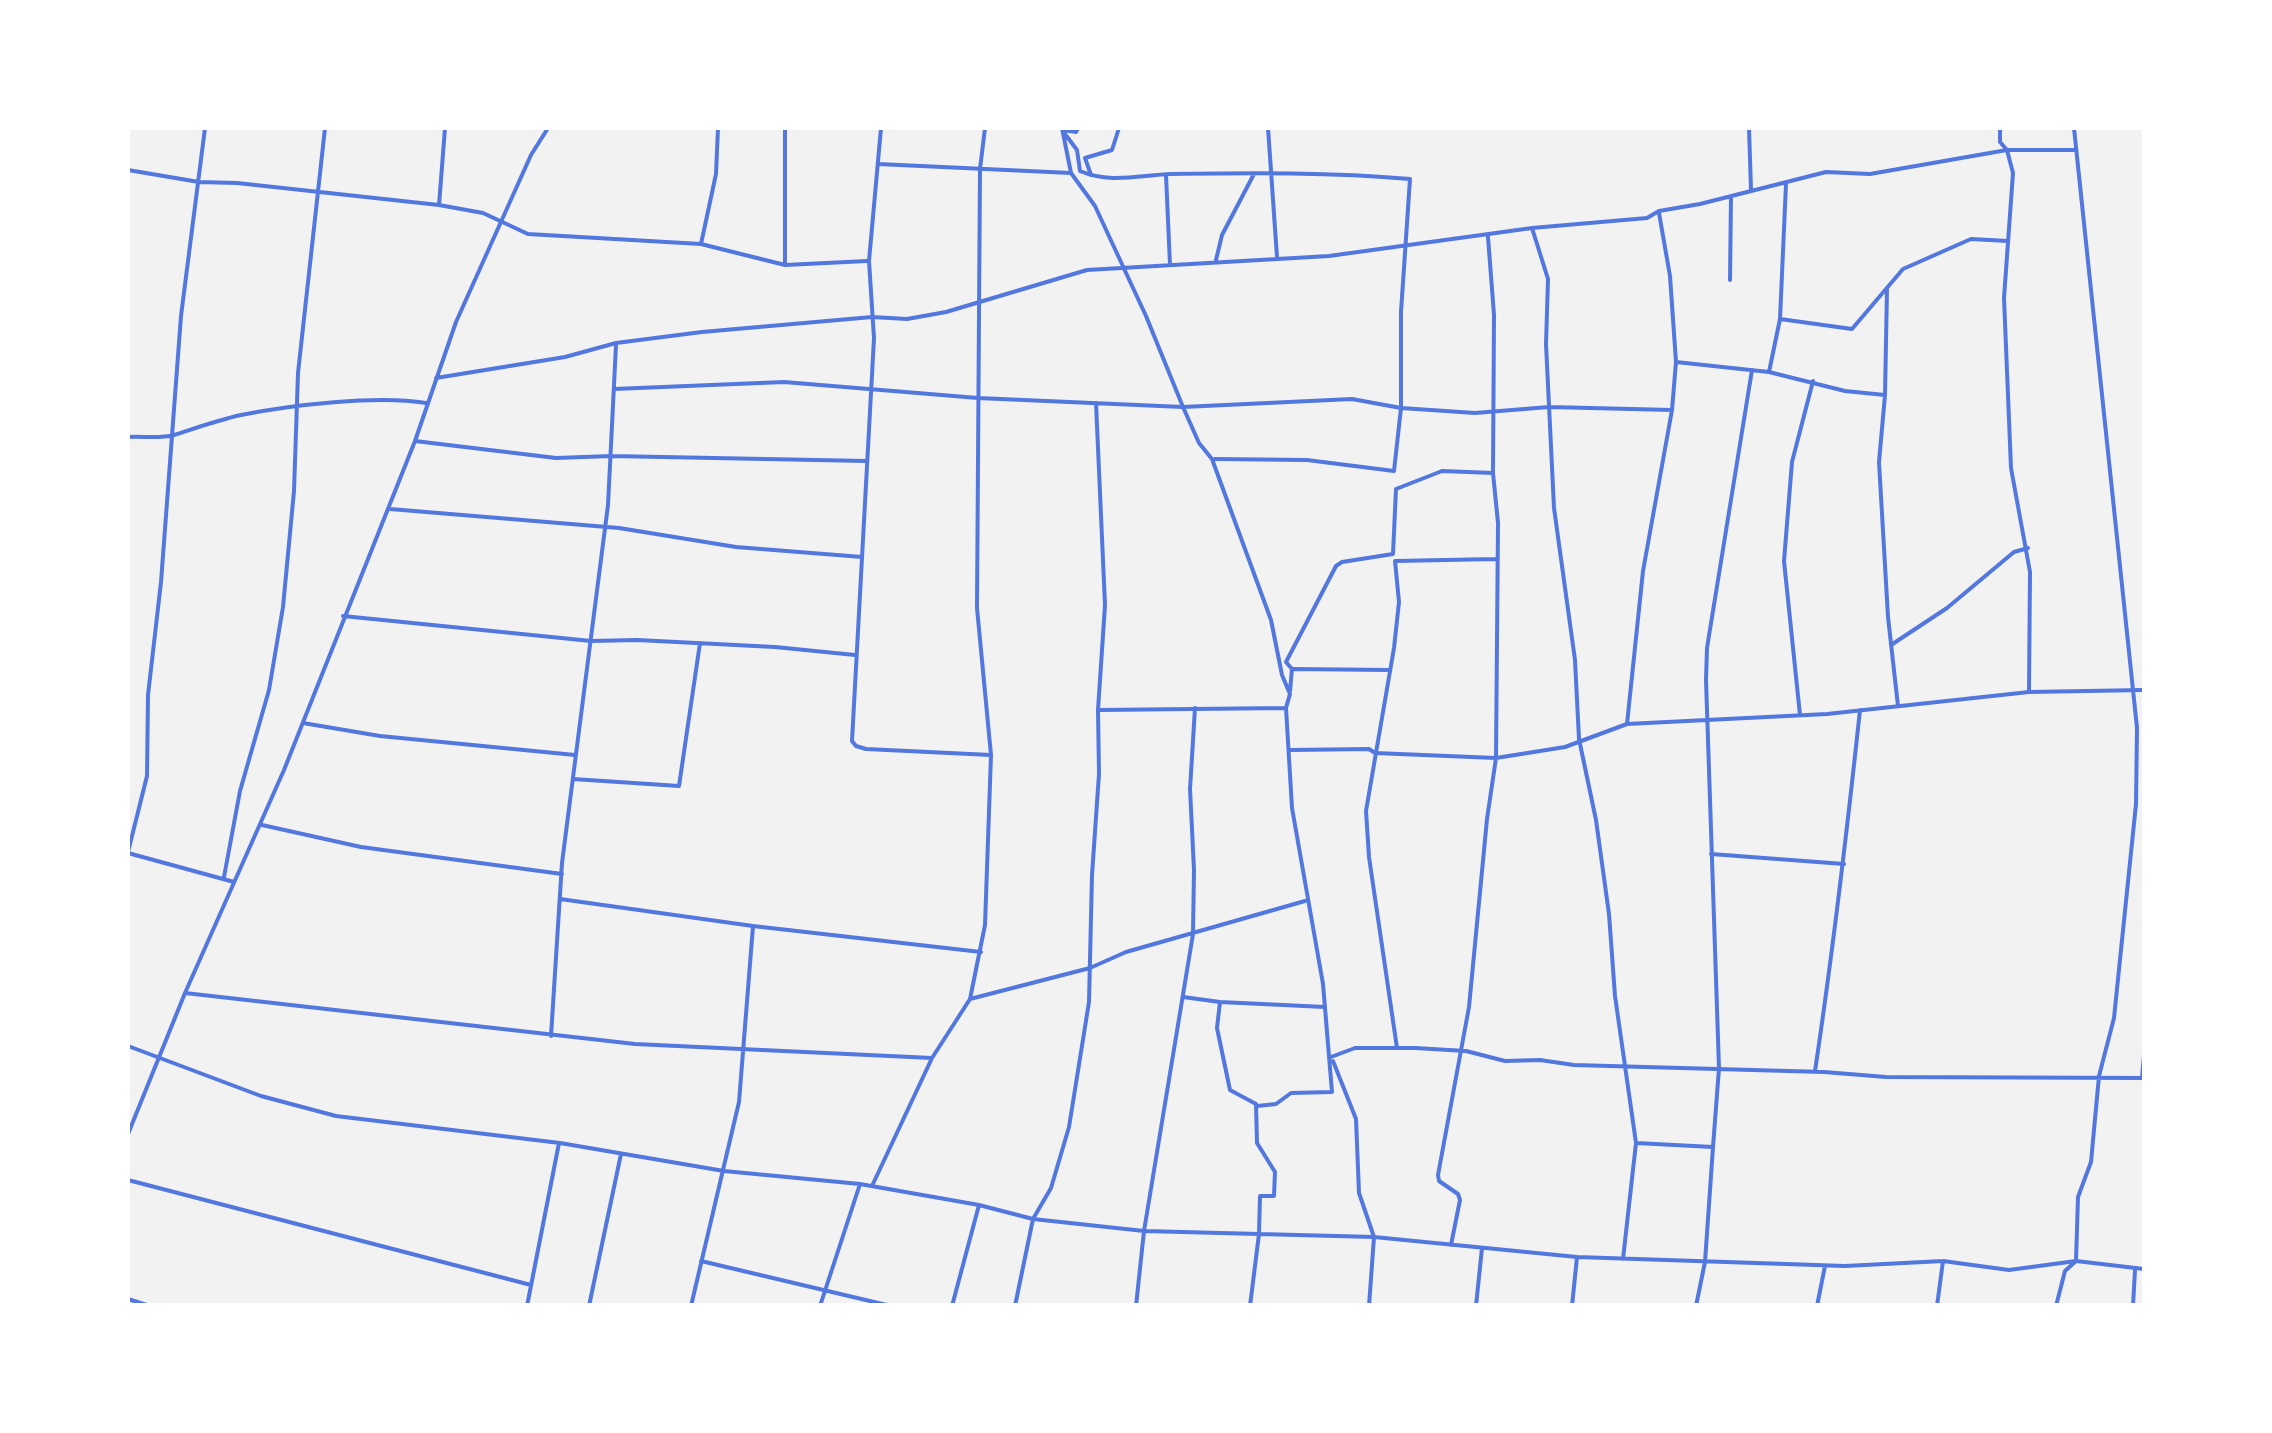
<!DOCTYPE html>
<html>
<head>
<meta charset="utf-8">
<style>
  body { margin:0 }
  #map { position:relative; width:2272px; height:1433px; overflow:hidden; background:#f2f2f2; font-family:"Roboto Condensed",sans-serif }
  canvas { display:block }
  .frame { position:absolute; inset:0; border:130px solid #fff; pointer-events:none }
</style>
</head>
<body>
<div id="map">
<canvas width="2272" height="1433"></canvas>
<div class="frame"></div>
</div>
<script>
const ctx = document.querySelector('canvas').getContext('2d');
ctx.lineJoin = 'round';
function stroke(path, color, width, dash) { ctx.strokeStyle = color; ctx.lineWidth = width; ctx.lineCap = dash ? 'butt' : 'round'; ctx.setLineDash(dash || []); ctx.stroke(path); }
stroke(new Path2D(`
  M785 128V263
  M881 128 869 261 874 338 852 741 856 746 866 749 991 755
  M1062 128 1071 173 1095 206 1146 316 1183 407 1199 443 1212 459 1271 620 1282 675 1290 694 1286 708 1292 808 1323 984 1332 1092 1291 1093 1276 1104 1257 1106
  M1268 128 1277 257
  M1749 128 1751 190
  M2000 128V142L2007 150H2076
  M1063 130 1076 132 1078 128
  M1065 134 1077 150 1080 171C1110 184 1140 175 1171 174 1251 173 1331 172 1410 179L1401 312V408L1394 471 1307 460 1215 459
  M878 164 1071 173
  M128 170 199 182 237 183 439 205 483 213 528 234 701 244 785 265 867 261
  M1091 175 1085 158 1112 150 1119 128
  M1166 175 1170 265
  M439 205 445 128
  M1532 228 1548 279 1546 344 1554 508 1575 660 1579 739 1596 820 1609 914 1615 996 1636 1143 1623 1259
  M701 244 716 174 718 128
  M1216 260 1222 235 1254 174
  M1730 280 1731 196
  M1887 289 1885 395 1879 462 1888 617 1898 706
  M1780 319 1786 184
  M1676 362 1769 372
  M436 378 565 357 616 343 702 332 872 317 907 319 946 312 1087 270 1329 256 1532 228 1647 218 1659 211 1700 204 1826 172 1870 174 2007 150 2013 173 2004 298 2011 468 2030 572 2029 692
  M614 389 784 382 978 398 1183 407 1352 399 1401 408 1475 413 1549 407 1672 410
  M1885 395 1845 391 1769 372 1780 319 1852 329 1903 269 1971 239 2008 241
  M128 437C142 436 160 439 174 435 196 428 218 420 241 415 291 405 377 395 426 403
  M415 441 556 458 611 456 867 461
  M390 509 619 528 736 547 862 557
  M343 616 591 641 637 640 775 647 855 655
  M1891 645 1947 608 2014 552 2028 548
  M1293 669 1389 670
  M1290 691 1292 669 1286 662 1336 566 1342 562 1393 554 1396 489 1442 471 1493 473
  M1098 710 1286 708
  M1800 715 1784 561 1792 462 1813 381
  M303 723 380 736 575 755
  M1627 724 1643 571 1672 410 1676 362 1670 276 1659 213
  M1290 750 1369 749 1375 753 1496 758 1565 747 1627 724 1827 714 2029 692 2144 690
  M573 779 679 786 700 643
  M262 825 361 847 562 874
  M128 852 147 776 148 695 161 582 181 316 205 128
  M128 853 234 882
  M1711 854 1844 864
  M224 877 240 791 269 690 283 607 294 491 298 373 325 128
  M560 899 753 926 981 952
  M185 993 635 1044 932 1058
  M1183 997 1220 1002 1217 1028 1230 1090 1256 1104 1257 1143 1275 1172 1274 1196H1260L1259 1234 1250 1306
  M970 999 1090 968 1126 952 1305 901
  M1220 1002 1325 1007
  M551 1036 562 863 608 505 616 345
  M128 1046 261 1096 336 1116 560 1143 724 1171 860 1184 979 1205 1033 1219 1144 1231 1374 1237 1577 1257 1845 1266 1943 1261 2009 1270 2076 1261 2144 1269
  M1397 1048 1369 857 1366 811 1394 648 1399 602 1395 561 1496 559
  M1331 1057 1355 1048H1415L1466 1051 1505 1061 1540 1060 1574 1065 1824 1072 1886 1077 2144 1078
  M1333 1061 1356 1119 1359 1193 1374 1237 1369 1306
  M1815 1071C1833 951 1847 831 1860 710
  M2142 1078 2144 1055
  M128 1134 185 993 284 770 415 441 456 322 531 155 548 128
  M1636 1143 1713 1147 1719 1068 1706 680 1707 648 1752 370
  M128 1180 531 1285
  M872 1186 932 1058 970 999 985 925 991 755 977 608 980 169 985 128
  M1451 1245 1460 1200 1458 1194 1439 1181 1438 1175 1469 1007 1487 819 1496 758 1498 523 1493 473 1494 315 1488 237
  M701 1261 891 1306
  M128 1299 150 1306
  M527 1306 559 1143
  M589 1306 621 1154
  M691 1306 739 1102 753 926
  M820 1306 860 1184
  M952 1306 979 1205
  M1015 1306 1033 1219 1051 1188 1069 1127 1089 1002 1092 875 1099 774 1098 710 1105 605 1096 403
  M1136 1306 1144 1231 1193 934 1194 870 1190 789 1195 708
  M1476 1306 1482 1248
  M1572 1306 1577 1257
  M1696 1306 1705 1262 1713 1147
  M1817 1306 1825 1266
  M1937 1306 1943 1261
  M2056 1306 2065 1271 2076 1261 2078 1197 2091 1162 2099 1076 2114 1018 2136 804 2137 728 2074 128
  M2133 1306 2135 1270`), '#5277de', 4);
</script>
</body>
</html>
